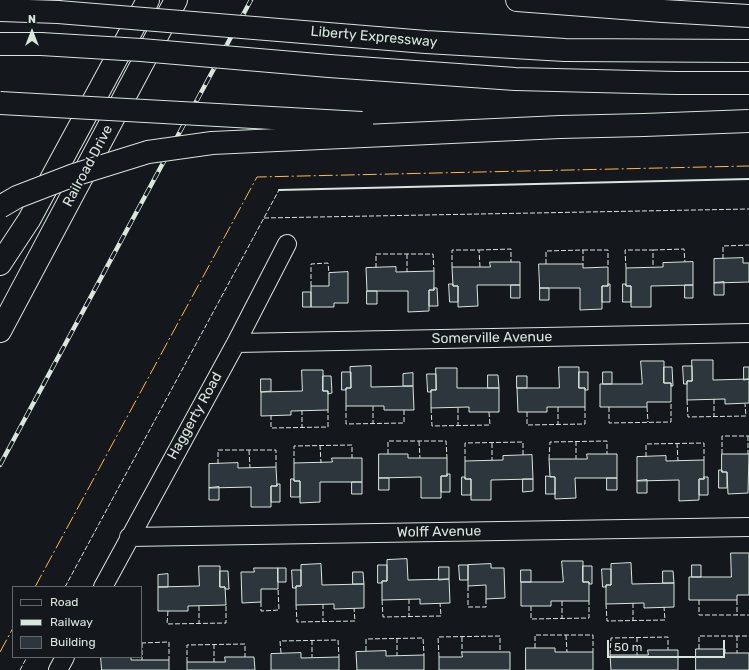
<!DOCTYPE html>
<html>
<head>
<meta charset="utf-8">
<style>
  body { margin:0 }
  #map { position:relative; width:749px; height:670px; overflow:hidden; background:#14181c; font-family:Rubik,sans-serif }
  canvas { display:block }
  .legend { position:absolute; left:12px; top:586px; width:130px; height:72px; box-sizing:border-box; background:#14181c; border:1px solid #626a69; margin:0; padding:5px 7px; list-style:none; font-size:12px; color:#d8e6dc }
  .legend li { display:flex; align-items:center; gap:8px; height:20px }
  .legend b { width:20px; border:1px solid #626a69 }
  .north { position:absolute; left:12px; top:12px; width:40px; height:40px; -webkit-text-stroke:3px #14181c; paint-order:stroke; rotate:0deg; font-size:11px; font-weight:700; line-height:16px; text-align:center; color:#d8e6dc }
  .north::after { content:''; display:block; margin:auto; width:14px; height:18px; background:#d8e6dc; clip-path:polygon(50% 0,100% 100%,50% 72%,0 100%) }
  .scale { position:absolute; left:607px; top:640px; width:118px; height:18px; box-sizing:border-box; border:2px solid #d8e6dc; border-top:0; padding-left:5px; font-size:12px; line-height:14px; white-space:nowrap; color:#d8e6dc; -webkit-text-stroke:3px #14181c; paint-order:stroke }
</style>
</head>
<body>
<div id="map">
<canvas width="749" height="670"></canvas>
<ul class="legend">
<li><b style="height:5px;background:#14181c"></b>Road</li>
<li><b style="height:5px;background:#d8e6dc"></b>Railway</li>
<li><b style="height:11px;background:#2c363c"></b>Building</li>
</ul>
<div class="north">N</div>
<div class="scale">50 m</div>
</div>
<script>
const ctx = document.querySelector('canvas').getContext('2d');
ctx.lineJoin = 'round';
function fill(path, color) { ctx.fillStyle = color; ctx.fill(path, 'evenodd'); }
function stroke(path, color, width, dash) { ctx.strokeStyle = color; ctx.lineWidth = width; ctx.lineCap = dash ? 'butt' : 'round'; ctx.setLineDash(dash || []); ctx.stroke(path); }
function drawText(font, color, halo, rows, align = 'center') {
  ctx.font = font + ' Rubik,sans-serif'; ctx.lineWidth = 3; ctx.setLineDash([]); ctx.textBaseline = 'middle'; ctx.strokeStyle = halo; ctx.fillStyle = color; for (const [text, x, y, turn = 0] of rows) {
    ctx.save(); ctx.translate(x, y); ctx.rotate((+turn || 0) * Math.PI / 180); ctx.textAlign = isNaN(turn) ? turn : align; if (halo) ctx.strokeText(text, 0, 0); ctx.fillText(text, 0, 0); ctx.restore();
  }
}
const building = new Path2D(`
  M743 258V263H749V282L714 283V259Z
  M490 262H520V285H477L478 306 458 307V286H453L452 267H490Z
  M693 262V285L651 286V307H631V286H626V268L663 267V263Z
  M539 264H583V268L608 267V286H602V309L580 310V288H540Z
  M396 267V272L434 271V290H429V311L408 312V291H367L366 268Z
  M348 272V303H334V307H311V286H329V273Z
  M724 282V295H714V283Z
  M449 284H453V286H458V302H450Z
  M608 284H610V302H602V286H608Z
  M623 284H626V286H631V302H623Z
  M511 285H520V298H511Z
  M685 285H693V298H685Z
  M434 288H437L438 306H429V290H434Z
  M540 288H549V300H540Z
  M367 291H377V304H367Z
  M303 292H311V307H303Z
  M692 360H713V380L749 379V403L725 404V399L687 400V381H692Z
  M641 361H664V383H671V402H647V407H600V384H642Z
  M371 366V387L413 386 414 410H384V406H346V388H351L350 367Z
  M683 366H692V381H687V384H684Z
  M559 367H579V388H585V407H547V412H518L517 388H559Z
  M664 367H672L673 386H671V383H664Z
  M744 367H749V379L744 380Z
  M436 368H457V388H499V412H469V407L431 408V390H436Z
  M302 370H323V391H328V410L291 411V415L261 416V392L302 391Z
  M342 372H351V388H346V390H342Z
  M579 372H588V390H585V388H579Z
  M603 372H612V384H603Z
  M413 373V386H403V374Z
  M427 374H436V390H431V392H428Z
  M488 375H498L499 388H488Z
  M323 376H331L332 393 328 394V391H323Z
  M517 376H527V388H517Z
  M261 379H271V391L261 392Z
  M379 454H408V458H447V476H441V498H421V477L379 478Z
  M587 454H617V478H575L576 498 555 499V477H550L549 459H587Z
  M722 454H749L748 493 728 494 727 472H722Z
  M532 455 533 479 491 480V500H471V479H465V461L503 460V456Z
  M666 456V461L704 460V479H699V500L679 501V480L637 481V457Z
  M332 458H362V482H320V502L300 503V481H294V463L332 462Z
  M238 463V468L276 467 277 486H271V507H251V487L209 488V464Z
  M719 470H722V472H727V488H719Z
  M447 474H450V492H441V476H447Z
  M546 476 555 477V494H546Z
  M462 477H465V479H471V495H462Z
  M704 477H708V495H699V479H704Z
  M379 478H389V490H379Z
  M607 478H617V490H607Z
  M291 479H294V481H300V497H291Z
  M523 479H533V491L523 492Z
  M647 480V493H637V481Z
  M352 482H362V494H352Z
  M277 484H280V502H271V486H277Z
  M219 487V500H209V488Z
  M731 553H749V595H737V600H689V577H731Z
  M407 559 408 580 449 579 450 603 420 604V599L382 600V581H387V560Z
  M562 561H583V582H589V601H551V606H521V582H563Z
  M631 563 632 584 674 583V607L644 608V603L606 604V585H611V564Z
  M321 564 322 585 364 584V608L334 609V604L296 605V586H301V565Z
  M491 564V568H504L505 598 486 599V585L468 586V565Z
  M378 565H387V581H382V583H378Z
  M459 565H468V580H460Z
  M692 565H701V577H692Z
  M199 566H220V587H225L226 605 188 606V611H158V587L199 586Z
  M583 566H592V584H589V582H583Z
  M439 567H449V579L439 580Z
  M254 568H278V589H261V602L242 603 241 572H254Z
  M278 568H286V582H278Z
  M602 569H611V585H606V587H603Z
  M292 570H301V586H296V588H293Z
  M521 570H531V582H521Z
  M220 571H228L229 589H225V587H220Z
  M663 571H673L674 583H663Z
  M353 572H363L364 584H353Z
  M168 574V587H158V575Z
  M526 648H555V652H593V670H526Z
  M696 649H725V653H749V670H696Z
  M648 650H678V670H611L610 655H648Z
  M386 651V656L424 655V670H357L356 652Z
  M462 652H510V670H439V657H462Z
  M301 653V658L339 657V670H271V654Z
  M101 657H131V660H169V670H102Z
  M225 657H254L255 670H187V662H225Z`);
fill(building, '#2c363c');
stroke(building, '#d8e6dc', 1);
const minor = new Path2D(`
  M236 343 749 333
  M129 537 749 527
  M103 587 236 343 287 244
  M58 670 65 657`);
const major = new Path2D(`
  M0 264 29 220 148 0
  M0 331 176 0`);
const highway = new Path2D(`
  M517 0 663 11 749 16
  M0 10 58 12
  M0 44H41`);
stroke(minor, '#d8e6dc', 20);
stroke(major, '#d8e6dc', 24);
stroke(highway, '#d8e6dc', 24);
stroke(minor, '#14181c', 18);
stroke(major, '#14181c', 22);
stroke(highway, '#14181c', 22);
const rail = new Path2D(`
  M0 465 251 0`);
stroke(rail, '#d8e6dc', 4.5);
stroke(rail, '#14181c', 3, [9]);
const highwayBridge = new Path2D(`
  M58 12 426 42 565 50 749 51
  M41 44 141 50 329 66 515 79 676 83H749
  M0 103 362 123
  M0 207 17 197 74 175 148 152 212 143 560 127 644 125 749 121`);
stroke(highwayBridge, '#d8e6dc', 24, []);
stroke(highwayBridge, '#14181c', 22);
stroke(new Path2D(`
  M264 218 749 209
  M479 250 511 249V262
  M583 250H608V267
  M653 250 684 249 685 262
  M407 254V272
  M723 259V246L749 245
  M546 264V251L583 250V264
  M452 267V250H479L480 267
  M376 268V254H433L434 271
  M626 268 625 250H653V267
  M311 286V264L328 263 329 273
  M714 399V417
  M687 400 688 417 746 416 745 404
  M346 406V424L404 423V410
  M373 406V423
  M558 407V424
  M609 407V423L671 422V402
  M647 407 648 422
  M431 408 432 426 490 425 489 412
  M458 408V425
  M302 410V428
  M527 412V425L585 424V407
  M271 415V428L328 427V410
  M748 436V454
  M419 441 420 458
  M576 441V459
  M492 443V460
  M677 443 678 461
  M320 445 321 463
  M249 450 250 468
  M388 454V441H446L447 458
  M722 454V436H749
  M646 457V444L704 443V460
  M549 459 550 442 607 441V454
  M465 461V443L523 442V455
  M294 463V446L352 445V458
  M218 464V450H276V467
  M468 586V607H486V599
  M65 587 279 190
  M409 599V617
  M382 600 383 617 441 616 440 603
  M699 600V615H749
  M737 600V615
  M562 601V618
  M261 602V611L279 610 278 589
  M633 603V621
  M323 604V622
  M606 604 607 621 665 620 664 607
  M296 605 297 622 355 621 354 608
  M199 606V623
  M531 606V619L589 618V601
  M168 611 167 624 226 623V605
  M566 635 567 652
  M737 636V653
  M462 637V652
  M637 637V655
  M397 638V656
  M312 640V657
  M141 643 169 642V660
  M142 643V660
  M214 644V662
  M535 648V635H593V652
  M699 649V636H749
  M366 651V639L423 638 424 655
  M281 653 280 641 338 640 339 657
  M610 655 611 638 668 637V650
  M439 657 438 637 500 636V652
  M187 662V645L245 644V657
  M20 670 27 657`), '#d8e6dc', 1, [5, 2]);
stroke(new Path2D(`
  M279 190 749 179`), '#d8e6dc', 2);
stroke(new Path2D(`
  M35 587 257 177 749 166
  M0 652 13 628`), '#ffb74d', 1, [14, 3, 2, 3]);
drawText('14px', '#d8e6dc', '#14181c', [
  ["Liberty Expressway",374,37,5],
  ["Railroad Drive",88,166,-62],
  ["Somerville Avenue",492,338,-1],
  ["Haggerty Road",195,416,-61],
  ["Wolff Avenue",439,532,-1]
]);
</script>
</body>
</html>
